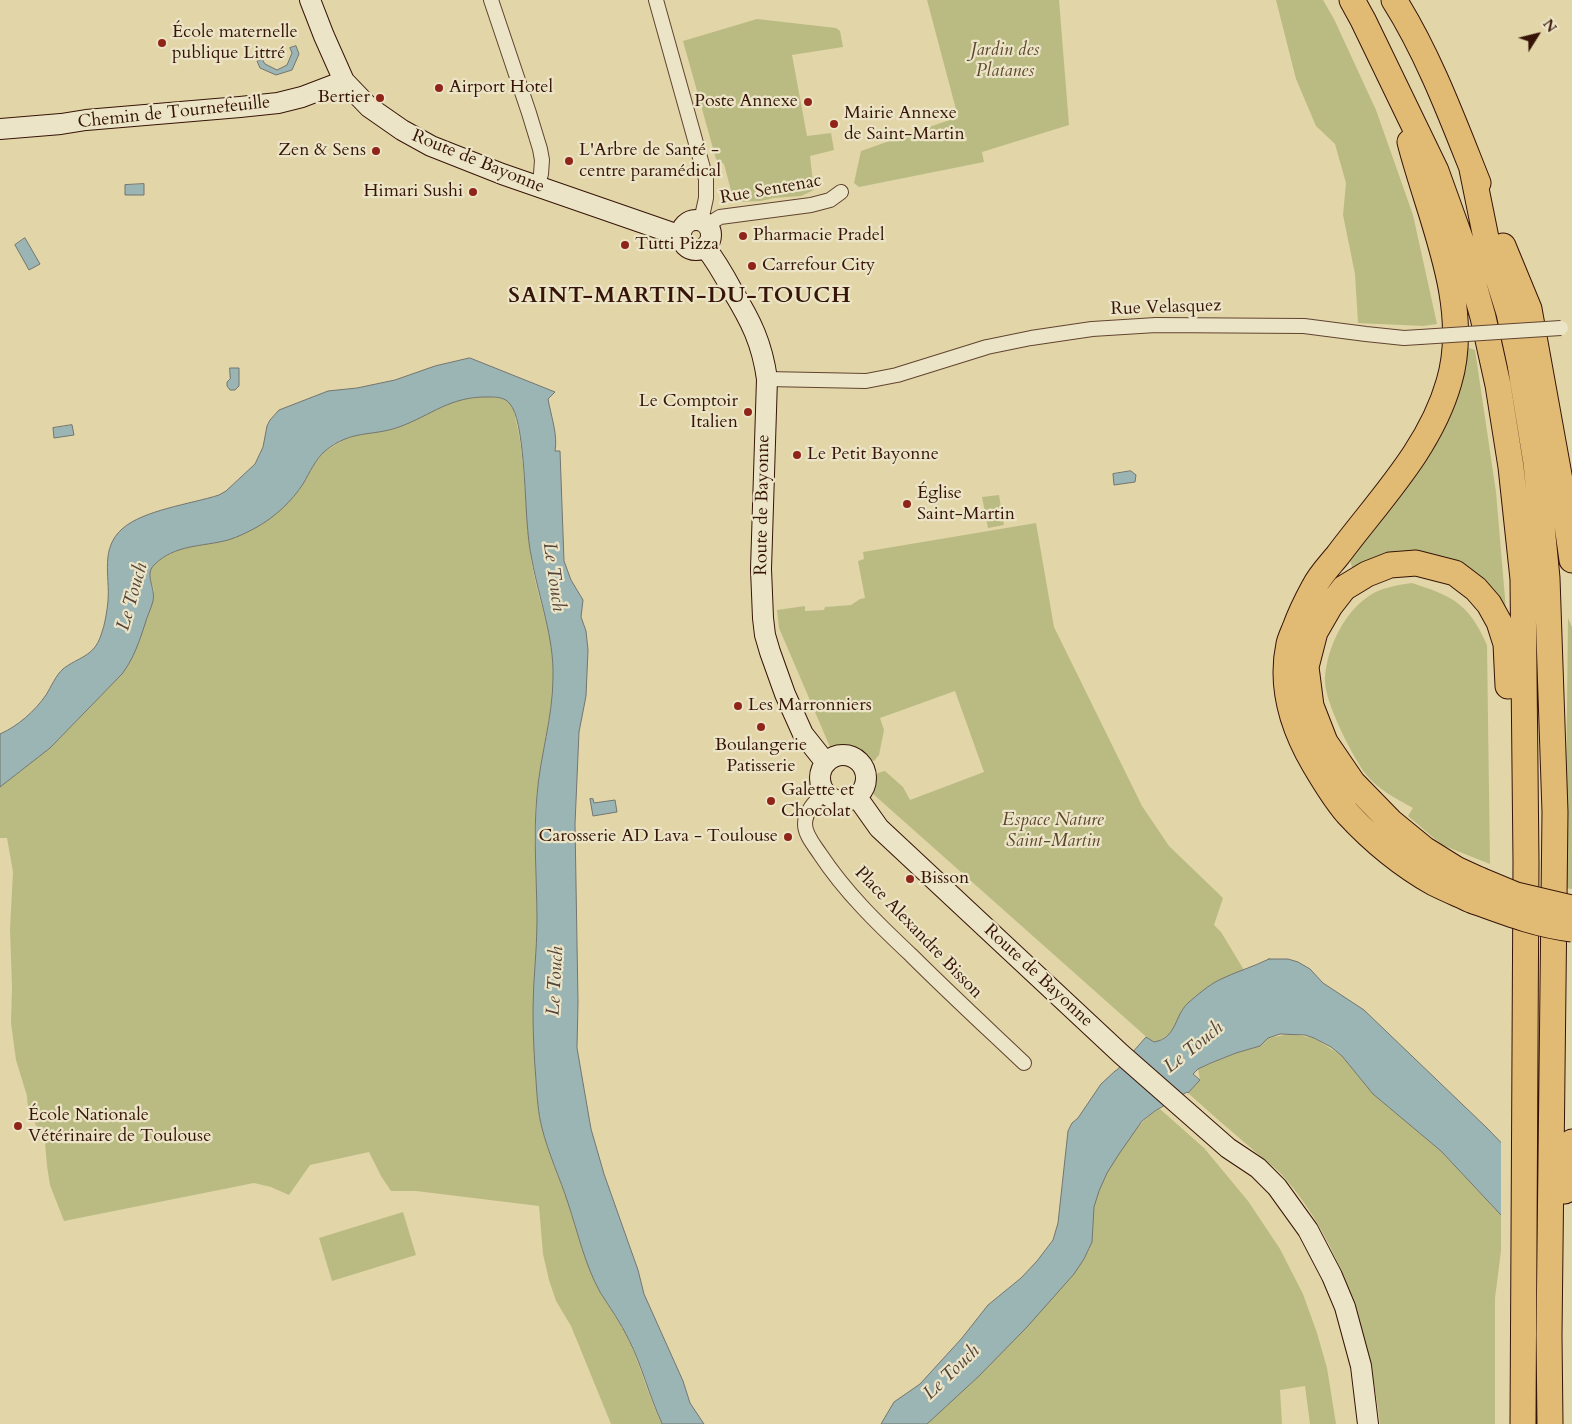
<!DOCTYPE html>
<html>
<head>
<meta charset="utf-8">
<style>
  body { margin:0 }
  #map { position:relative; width:1572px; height:1424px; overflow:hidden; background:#e2d5a8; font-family:Cardo,serif }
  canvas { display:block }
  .north { position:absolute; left:1512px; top:10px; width:50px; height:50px; -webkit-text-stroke:4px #ece4c6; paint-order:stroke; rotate:54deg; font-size:14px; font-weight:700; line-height:20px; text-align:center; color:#361407 }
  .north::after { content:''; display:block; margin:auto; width:18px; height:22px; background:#361407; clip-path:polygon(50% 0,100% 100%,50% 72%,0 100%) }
</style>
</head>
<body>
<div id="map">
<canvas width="1572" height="1424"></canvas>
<div class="north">N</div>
</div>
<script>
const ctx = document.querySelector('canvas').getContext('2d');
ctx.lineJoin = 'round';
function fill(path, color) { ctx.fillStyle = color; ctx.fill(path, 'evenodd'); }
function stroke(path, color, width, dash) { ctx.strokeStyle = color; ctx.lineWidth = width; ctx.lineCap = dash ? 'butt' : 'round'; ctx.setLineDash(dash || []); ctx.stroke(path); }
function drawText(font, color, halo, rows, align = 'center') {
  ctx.font = font + ' Cardo,serif'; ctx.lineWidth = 4.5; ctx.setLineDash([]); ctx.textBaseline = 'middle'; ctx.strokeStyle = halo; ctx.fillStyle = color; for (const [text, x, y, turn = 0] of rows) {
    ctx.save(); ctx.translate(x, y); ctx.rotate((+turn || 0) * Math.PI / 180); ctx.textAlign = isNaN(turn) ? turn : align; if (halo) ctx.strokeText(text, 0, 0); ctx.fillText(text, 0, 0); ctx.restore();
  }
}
fill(new Path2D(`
  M927 0H1059L1069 125 982 152 984 162 859 187 854 183 861 151 958 117Z
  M1276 0H1323L1334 19 1376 110 1413 215 1437 324 1423 326 1358 323 1355 274 1343 215 1346 183 1335 144 1316 126 1296 79Z
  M757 19 836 28 840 31 843 47 792 55 807 136 831 133 834 150 810 156 814 190 801 196 774 198 761 201 734 202 724 164 716 159 683 41Z
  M1469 348 1475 350 1496 492 1506 610 1472 574 1353 570 1349 557 1408 485 1444 428Z
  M481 397C491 397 505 396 512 405 514 409 515 416 516 421 522 444 523 467 525 491 527 523 529 556 537 588 545 619 554 645 553 678 552 716 541 754 537 791 532 834 537 878 537 922 537 951 533 980 533 1009 533 1032 534 1056 536 1079 537 1095 538 1112 542 1128 547 1151 559 1177 567 1200 577 1230 584 1263 600 1292 610 1309 622 1325 630 1343 642 1370 649 1398 662 1424H611L571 1326 556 1301 549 1280 543 1254 539 1206 416 1191H391L381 1176 369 1152 310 1165 289 1195 271 1187 254 1183 64 1221 50 1185 47 1166 45 1142 28 1110 27 1096 16 1060 11 1023 12 987 10 929 13 872 7 838H0V787L50 748 122 674 129 664 152 603 154 590 148 574 150 568 156 563 166 556 182 548 227 540 261 525 288 502 300 489 315 463 324 452 344 439 360 434 384 431 397 428 412 421 441 406 460 400Z
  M999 495 1004 525 988 528 982 497Z
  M1036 523 1054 627 1142 806 1169 846 1223 898 1214 925 1221 932 1244 970 1213 984 1193 999 1182 1010 1174 1028 1169 1034 1157 1042 1151 1041 872 793C873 780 870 774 885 771L903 787 910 800 984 772 955 691 880 718 884 730 879 755 874 761C864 761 860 753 851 751 844 749 837 749 830 747L779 628 777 610 805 606V611L824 610 825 607 851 605 860 599 865 598 858 561 864 559 863 552Z
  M1412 583C1453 596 1469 604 1487 645L1490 864 1442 845 1408 816 1413 808C1395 798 1377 789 1364 772 1351 753 1323 699 1325 678 1327 647 1345 610 1372 594 1385 587 1398 585 1412 583Z
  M1568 618 1572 627V889L1565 888Z
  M1290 1034 1314 1038 1342 1056 1373 1094 1441 1151 1501 1215V1251L1495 1298V1424H1380C1370 1337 1342 1243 1283 1176 1274 1166 1262 1158 1251 1148 1230 1130 1209 1112 1188 1093L1200 1080 1198 1069 1236 1053 1254 1048 1268 1038Z
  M1160 1109 1204 1148 1248 1201 1280 1249 1303 1294 1317 1333 1327 1368 1336 1424H1310L1305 1386 1280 1390 1282 1424H927L979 1376 1074 1274C1080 1264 1090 1252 1092 1240 1094 1229 1092 1217 1094 1206 1100 1178 1134 1121 1160 1109Z
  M403 1212 416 1255 332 1281 319 1238Z`), '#babb83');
const water = new Path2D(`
  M296 46 299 54 292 70 276 75 260 68 257 61 262 59 265 64 277 70 287 65 292 53 290 48Z
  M144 184V195H125V185Z
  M25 238 40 264 29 270 15 245Z
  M470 358 555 392 548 399C551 416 558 435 555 451H560L564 561 571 580 583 600 581 617 586 631 588 650 586 696 579 732 575 824 578 1002 577 1048 591 1129 604 1174 638 1270 644 1294 683 1381 690 1403 704 1424H662L661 1421C649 1395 642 1366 629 1340 621 1323 610 1308 600 1292 585 1265 578 1233 568 1203 560 1178 548 1153 542 1128 538 1113 537 1096 536 1080 534 1057 533 1033 533 1009 533 980 537 951 537 922 537 879 533 837 537 795 540 756 553 717 553 677 554 637 539 599 532 560 529 547 528 534 527 521 525 498 524 419 510 404 505 397 496 397 489 397 450 396 432 415 399 427 371 437 352 429 325 451 315 460 310 472 303 484 292 501 275 517 257 527 248 532 238 537 228 540 202 547 175 544 154 565 144 575 156 588 153 601 151 609 147 616 145 624 139 642 134 658 122 674L50 748 0 787V734C18 726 35 711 46 695 51 687 56 675 63 669 78 657 94 657 101 635 105 625 107 611 108 601 110 575 100 549 122 529 143 510 191 504 219 495L226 491 255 464 263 447 267 426 270 420 279 410 328 391 357 388 395 380 435 366Z
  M230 368H239V386L235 390H230L227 386V382L230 379Z
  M72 425 74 435 54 438 53 428Z
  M1131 471 1136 475 1135 482 1114 485 1113 474Z
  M593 799 594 803 615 800 617 812 593 816 590 799Z
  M1269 959H1288L1298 962 1310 969 1323 983 1364 1010 1487 1128 1572 1216 1501 1215 1441 1151 1373 1094 1342 1056 1331 1047 1314 1038 1305 1035 1280 1034 1268 1038 1260 1046 1236 1053 1211 1063 1198 1069 1193 1074 1200 1080 1188 1093 1187 1092 1155 1111 1142 1121 1119 1154 1107 1173 1099 1191 1094 1207 1092 1242 1084 1259 1074 1274 1027 1327 979 1376 927 1424H881L894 1402 920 1384 962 1338 988 1305 1021 1278 1037 1261 1053 1240 1058 1223 1068 1131 1072 1123 1078 1118 1101 1084 1115 1071 1117 1070 1146 1037 1154 1042C1177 1038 1174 1016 1188 1003 1197 995 1209 985 1219 980 1235 972 1253 967 1269 959Z`);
fill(water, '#9bb5b4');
stroke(water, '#73756f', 1);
fill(new Path2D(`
  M1501 1138 1572 1212V1299L1561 1283 1501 1218Z`), '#e2d5a8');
const street = new Path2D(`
  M491 0 529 113 540 149 542 160 541 174 537 187
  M656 0 706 179V198L701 221
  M707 225 720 217 811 205 830 200 841 192
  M767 379 866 381 897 375 987 347 1031 338 1092 329 1156 325 1304 326 1366 334 1404 338 1420 337
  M825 792C816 801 805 811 805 824 805 835 814 845 820 854 845 892 878 924 911 955 948 992 986 1027 1024 1063`);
const secondary = new Path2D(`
  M310 0 324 36 344 81 369 107 402 130 431 146 502 174 681 236
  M0 129 61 124 86 120 240 107 278 103 302 97 344 81
  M681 235a15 15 0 1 1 30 0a15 15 0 1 1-30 0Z
  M705 247C716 261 724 275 732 290 751 321 762 343 767 379L761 569 763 618 765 635 770 652 785 694 803 734 826 763
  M820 778a23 23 0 1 1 46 0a23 23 0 1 1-46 0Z
  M857 797 879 828 1121 1054 1228 1148 1258 1168 1277 1187 1308 1230 1332 1276 1345 1307 1361 1366 1368 1424`);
const highway = new Path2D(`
  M1352 0 1363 20 1436 171 1463 246 1483 317 1498 385 1511 467 1523 579 1526 862 1523 1424
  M1394 0C1429 55 1454 123 1478 183
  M1410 142C1429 217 1472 304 1449 382 1430 449 1379 500 1338 555 1330 565 1320 575 1314 587 1307 600 1300 614 1295 628 1293 633 1290 639 1289 644 1280 686 1293 728 1314 764 1324 781 1334 798 1347 813 1371 839 1402 865 1434 883 1446 889 1458 894 1471 900
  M1472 169 1487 243 1509 313 1520 364 1536 463 1547 578 1555 812 1549 1335 1550 1424
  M1503 246 1529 309 1563 497 1572 560
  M1480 880 1456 869 1424 849 1391 822 1353 783 1325 742 1311 706 1306 667 1315 632 1330 606 1344 588 1367 574 1390 565 1416 563 1455 573 1476 589 1489 604 1499 622 1506 644 1508 686
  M1565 1191 1567 1166 1572 1142`);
stroke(street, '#61442f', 16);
stroke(secondary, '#361407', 22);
stroke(highway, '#361407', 27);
stroke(street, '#ece4c6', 14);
stroke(secondary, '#ece4c6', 20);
stroke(highway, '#e1ba74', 25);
const streetBridge = new Path2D(`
  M1420 337 1561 328`);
const highwayBridge = new Path2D(`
  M1480 880 1516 895 1572 908
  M1471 900C1504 912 1537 925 1572 929`);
stroke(streetBridge, '#61442f', 16, []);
stroke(highwayBridge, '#361407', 27, []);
stroke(streetBridge, '#ece4c6', 14);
stroke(highwayBridge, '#e1ba74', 25);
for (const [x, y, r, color] of [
  [162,43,5,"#8f2418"],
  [439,88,5,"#8f2418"],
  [380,98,5,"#8f2418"],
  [808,102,5,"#8f2418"],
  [834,124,5,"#8f2418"],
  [376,151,5,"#8f2418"],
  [569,161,5,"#8f2418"],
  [473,192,5,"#8f2418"],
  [743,236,5,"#8f2418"],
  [625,245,5,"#8f2418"],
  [752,266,5,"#8f2418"],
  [748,412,5,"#8f2418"],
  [797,455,5,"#8f2418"],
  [907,504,5,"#8f2418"],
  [738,706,5,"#8f2418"],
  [761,727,5,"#8f2418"],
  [771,801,5,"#8f2418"],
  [788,837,5,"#8f2418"],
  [910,879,5,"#8f2418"],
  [18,1126,5,"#8f2418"]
]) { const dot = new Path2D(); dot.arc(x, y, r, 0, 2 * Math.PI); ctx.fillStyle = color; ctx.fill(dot); stroke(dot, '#ece4c6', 2); }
drawText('18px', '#361407', '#ece4c6', [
  ["École maternelle",172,33],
  ["publique Littré",172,54],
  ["Airport Hotel",449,88],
  ["Bertier",370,98,"right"],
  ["Poste Annexe",798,102,"right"],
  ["Mairie Annexe",844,114],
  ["de Saint-Martin",844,135],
  ["Zen & Sens",366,151,"right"],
  ["L'Arbre de Santé -",579,151],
  ["centre paramédical",579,172],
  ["Himari Sushi",463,192,"right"],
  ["Pharmacie Pradel",753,236],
  ["Tutti Pizza",635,245],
  ["Carrefour City",762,266],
  ["Le Comptoir",738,402,"right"],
  ["Italien",738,423,"right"],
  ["Le Petit Bayonne",807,455],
  ["Église",917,494],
  ["Saint-Martin",917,515],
  ["Les Marronniers",748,706],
  ["Boulangerie",761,746,"center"],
  ["Patisserie",761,767,"center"],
  ["Galette et",781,791],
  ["Chocolat",781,812],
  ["Carosserie AD Lava - Toulouse",778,837,"right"],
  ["Bisson",920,879],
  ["École Nationale",28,1116],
  ["Vétérinaire de Toulouse",28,1137]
], 'left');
drawText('italic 18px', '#5e462c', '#ece4c6', [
  ["Jardin des",1005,51],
  ["Platanes",1005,72],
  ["Espace Nature",1053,821],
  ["Saint-Martin",1053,842]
]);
drawText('18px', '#361407', '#ece4c6', [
  ["Chemin de Tournefeuille",174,113,-6],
  ["Route de Bayonne",478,162,22],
  ["Rue Sentenac",771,190,-10],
  ["Rue Velasquez",1166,308,-2],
  ["Route de Bayonne",763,505,-89],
  ["Place Alexandre Bisson",918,933,46],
  ["Route de Bayonne",1038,976,43]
]);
drawText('italic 19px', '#54443b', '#ece4c6', [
  ["Le Touch",553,577,82],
  ["Le Touch",133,597,-74],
  ["Le Touch",556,981,-87],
  ["Le Touch",1194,1048,-39],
  ["Le Touch",952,1373,-44]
]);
ctx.letterSpacing = '1px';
drawText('bold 22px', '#361407', '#ece4c6', [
  ["SAINT-MARTIN-DU-TOUCH",680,297]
]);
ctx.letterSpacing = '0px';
</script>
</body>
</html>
